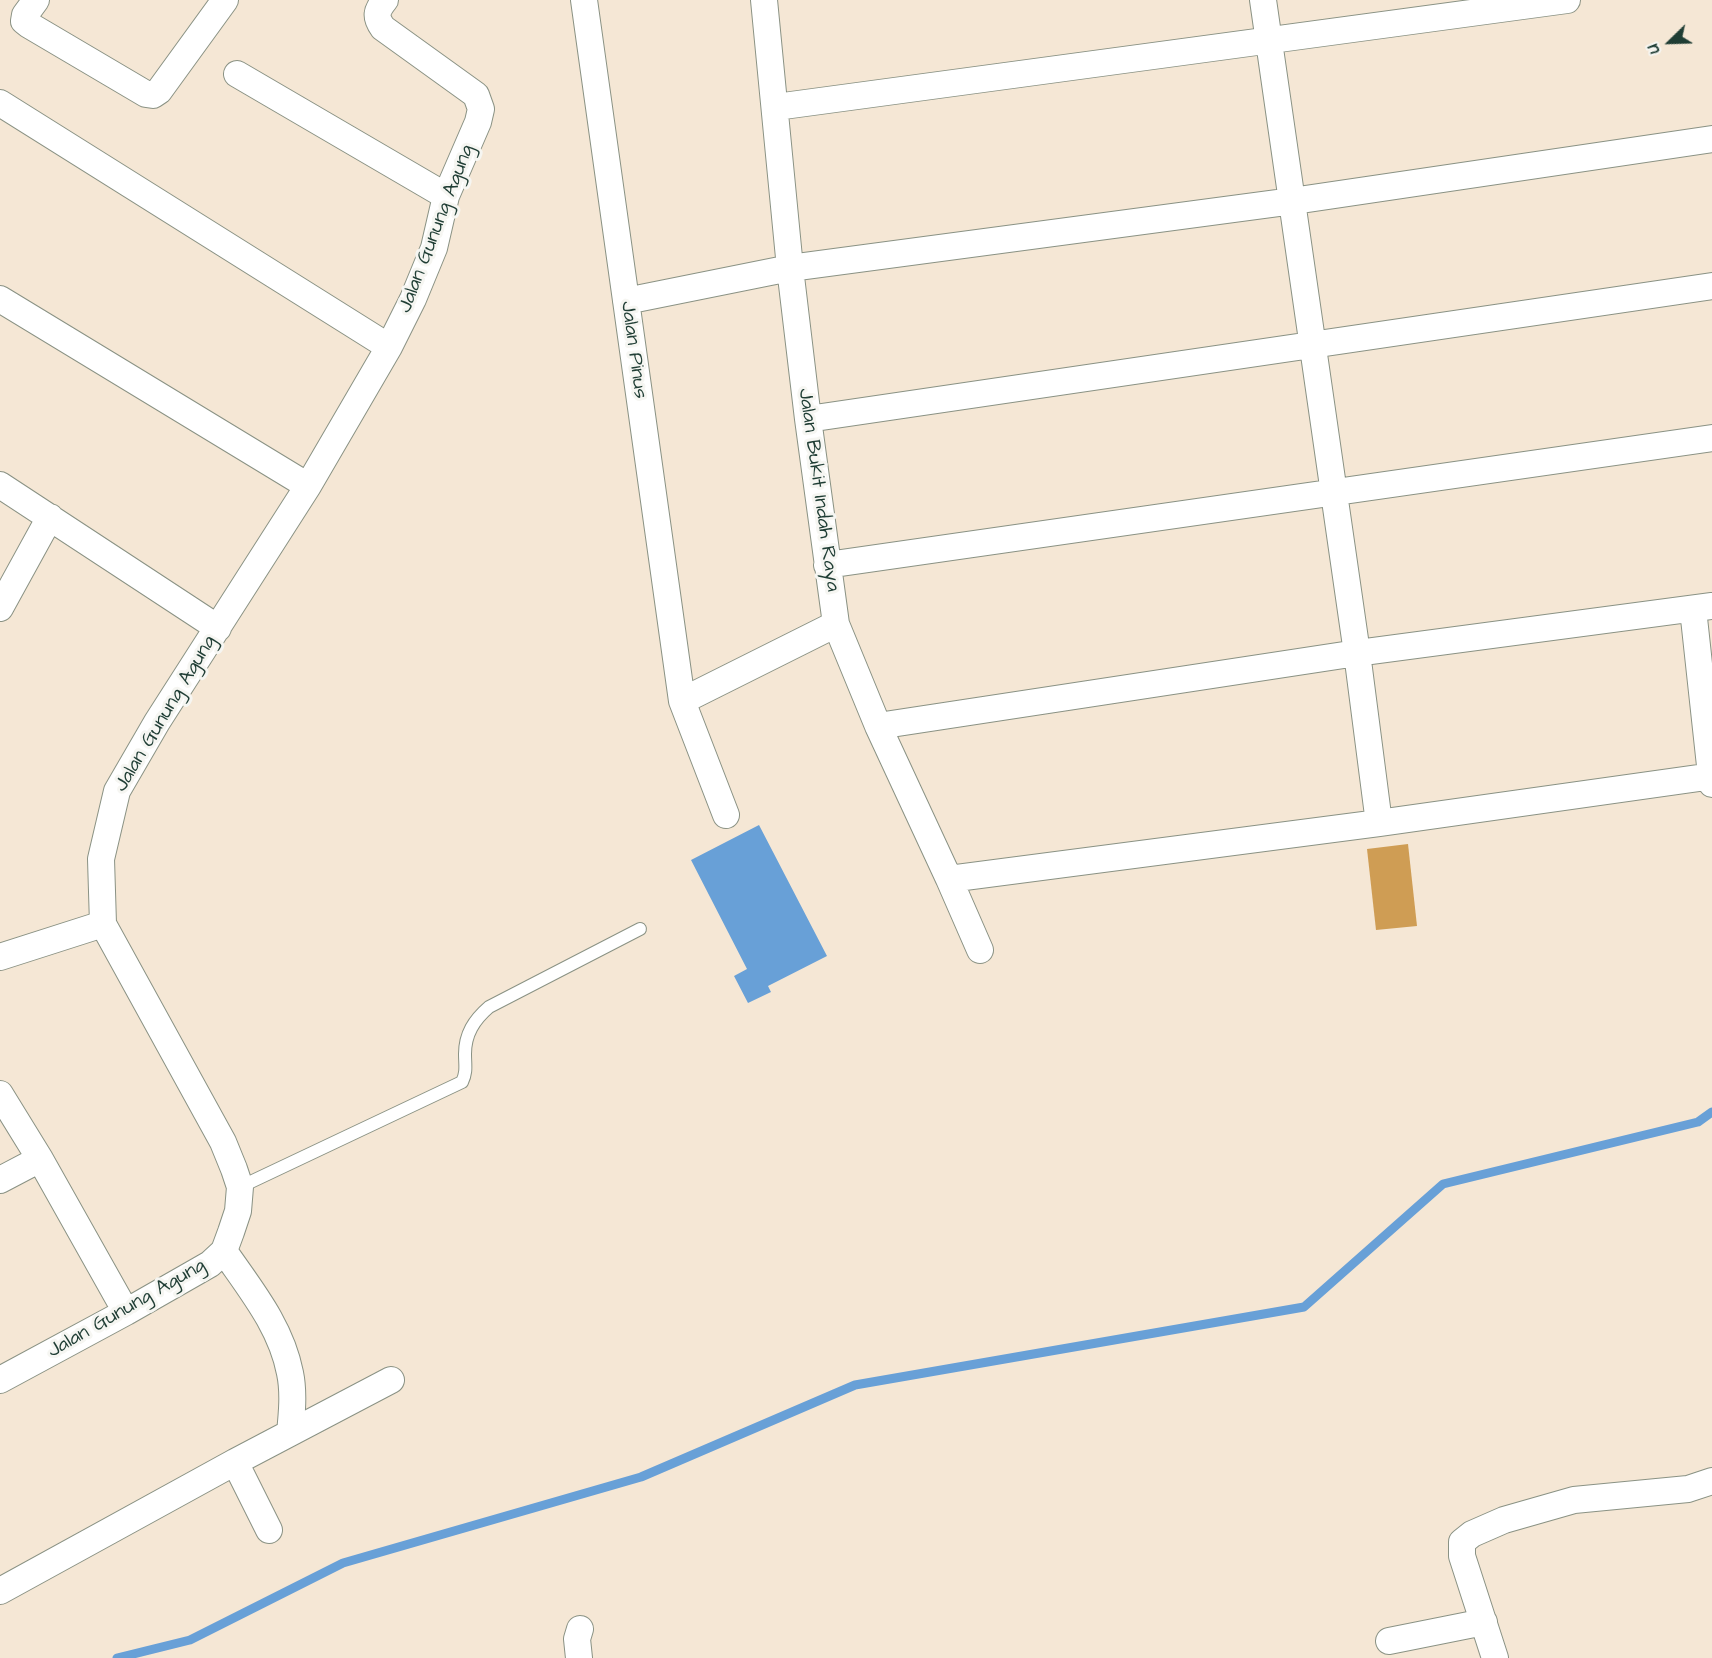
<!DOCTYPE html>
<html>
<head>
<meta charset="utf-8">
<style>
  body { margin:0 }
  #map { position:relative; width:1712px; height:1658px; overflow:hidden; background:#f5e7d5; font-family:"Architects Daughter",sans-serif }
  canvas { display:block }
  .north { position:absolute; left:1640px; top:12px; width:60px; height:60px; -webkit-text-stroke:4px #f6f6f2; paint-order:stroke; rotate:247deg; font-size:16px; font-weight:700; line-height:24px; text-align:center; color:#1f3d34 }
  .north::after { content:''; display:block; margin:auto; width:21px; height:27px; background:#1f3d34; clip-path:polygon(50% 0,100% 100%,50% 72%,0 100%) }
</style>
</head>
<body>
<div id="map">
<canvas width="1712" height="1658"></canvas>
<div class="north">U</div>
</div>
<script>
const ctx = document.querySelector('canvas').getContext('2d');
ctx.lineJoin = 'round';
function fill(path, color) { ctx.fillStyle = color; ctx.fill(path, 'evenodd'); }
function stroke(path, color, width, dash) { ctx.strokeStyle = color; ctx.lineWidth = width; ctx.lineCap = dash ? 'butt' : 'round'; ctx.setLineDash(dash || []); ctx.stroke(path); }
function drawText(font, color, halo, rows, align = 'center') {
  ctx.font = font + ' "Architects Daughter",sans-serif'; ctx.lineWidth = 6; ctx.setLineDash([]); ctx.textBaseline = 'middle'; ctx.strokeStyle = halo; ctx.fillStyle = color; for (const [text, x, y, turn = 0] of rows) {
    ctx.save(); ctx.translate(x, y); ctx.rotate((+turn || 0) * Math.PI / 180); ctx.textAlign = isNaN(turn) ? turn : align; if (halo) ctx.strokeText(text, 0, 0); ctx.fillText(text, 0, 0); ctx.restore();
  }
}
fill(new Path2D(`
  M759 825 827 956 768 986 771 992 748 1003 734 976 747 969 691 860Z`), '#68a0d7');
stroke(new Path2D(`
  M117 1658 190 1640 343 1563 641 1477 855 1385 1304 1307 1443 1184 1698 1122 1712 1112`), '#68a0d7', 9);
fill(new Path2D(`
  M1408 844 1417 926 1376 930 1367 849Z`), '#cf9d54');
const service = new Path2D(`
  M240 1187 462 1082C467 1072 465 1065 465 1054 465 1034 474 1020 489 1007L640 929`);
const minor = new Path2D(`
  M36 0 25 15 24 21 29 25 146 94 153 95 159 91 225 0
  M584 0 682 701 726 815
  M764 0 790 268 808 419 836 624 878 726 949 879 980 950
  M1263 0 1357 653 1379 823
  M237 74 446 196
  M0 103 389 347
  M776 107 1567 0
  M0 299 308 486
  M626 301 790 268 1293 201 1712 139
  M808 419 1712 286
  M0 485 218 628
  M827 565 1712 438
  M0 608 50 517
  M1693 609 1712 784
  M682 701 836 624
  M878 726 1357 653 1712 606
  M949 879 1379 823 1712 776
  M0 957 103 924
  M0 1094 40 1159 126 1312
  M0 1180 40 1159
  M224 1251C250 1289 281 1326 290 1373 294 1392 292 1413 290 1433
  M0 1380 126 1312 210 1264 224 1251 231 1232 238 1211 240 1187 234 1169 223 1142 103 924 101 859 117 791 157 722 308 486 389 347 413 299 434 248 446 196 478 122 481 109 476 95 383 28C375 17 376 11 385 0
  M235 1462 391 1380
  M0 1591 235 1462 269 1530
  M1389 1641 1484 1622
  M579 1658 577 1639 580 1629
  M1495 1658 1462 1556V1542L1472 1534 1504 1520 1574 1500 1688 1489 1712 1481`);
stroke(service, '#8a9284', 14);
stroke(minor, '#8a9284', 28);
stroke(service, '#fff', 12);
stroke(minor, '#fff', 26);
drawText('20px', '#1f3d34', '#f6f6f2', [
  ["Jalan Gunung Agung",437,229,-69],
  ["Jalan Pinus",633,350,82],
  ["Jalan Bukit Indah Raya",818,490,82],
  ["Jalan Gunung Agung",166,714,-59],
  ["Jalan Gunung Agung",127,1309,-30]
]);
</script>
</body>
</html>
